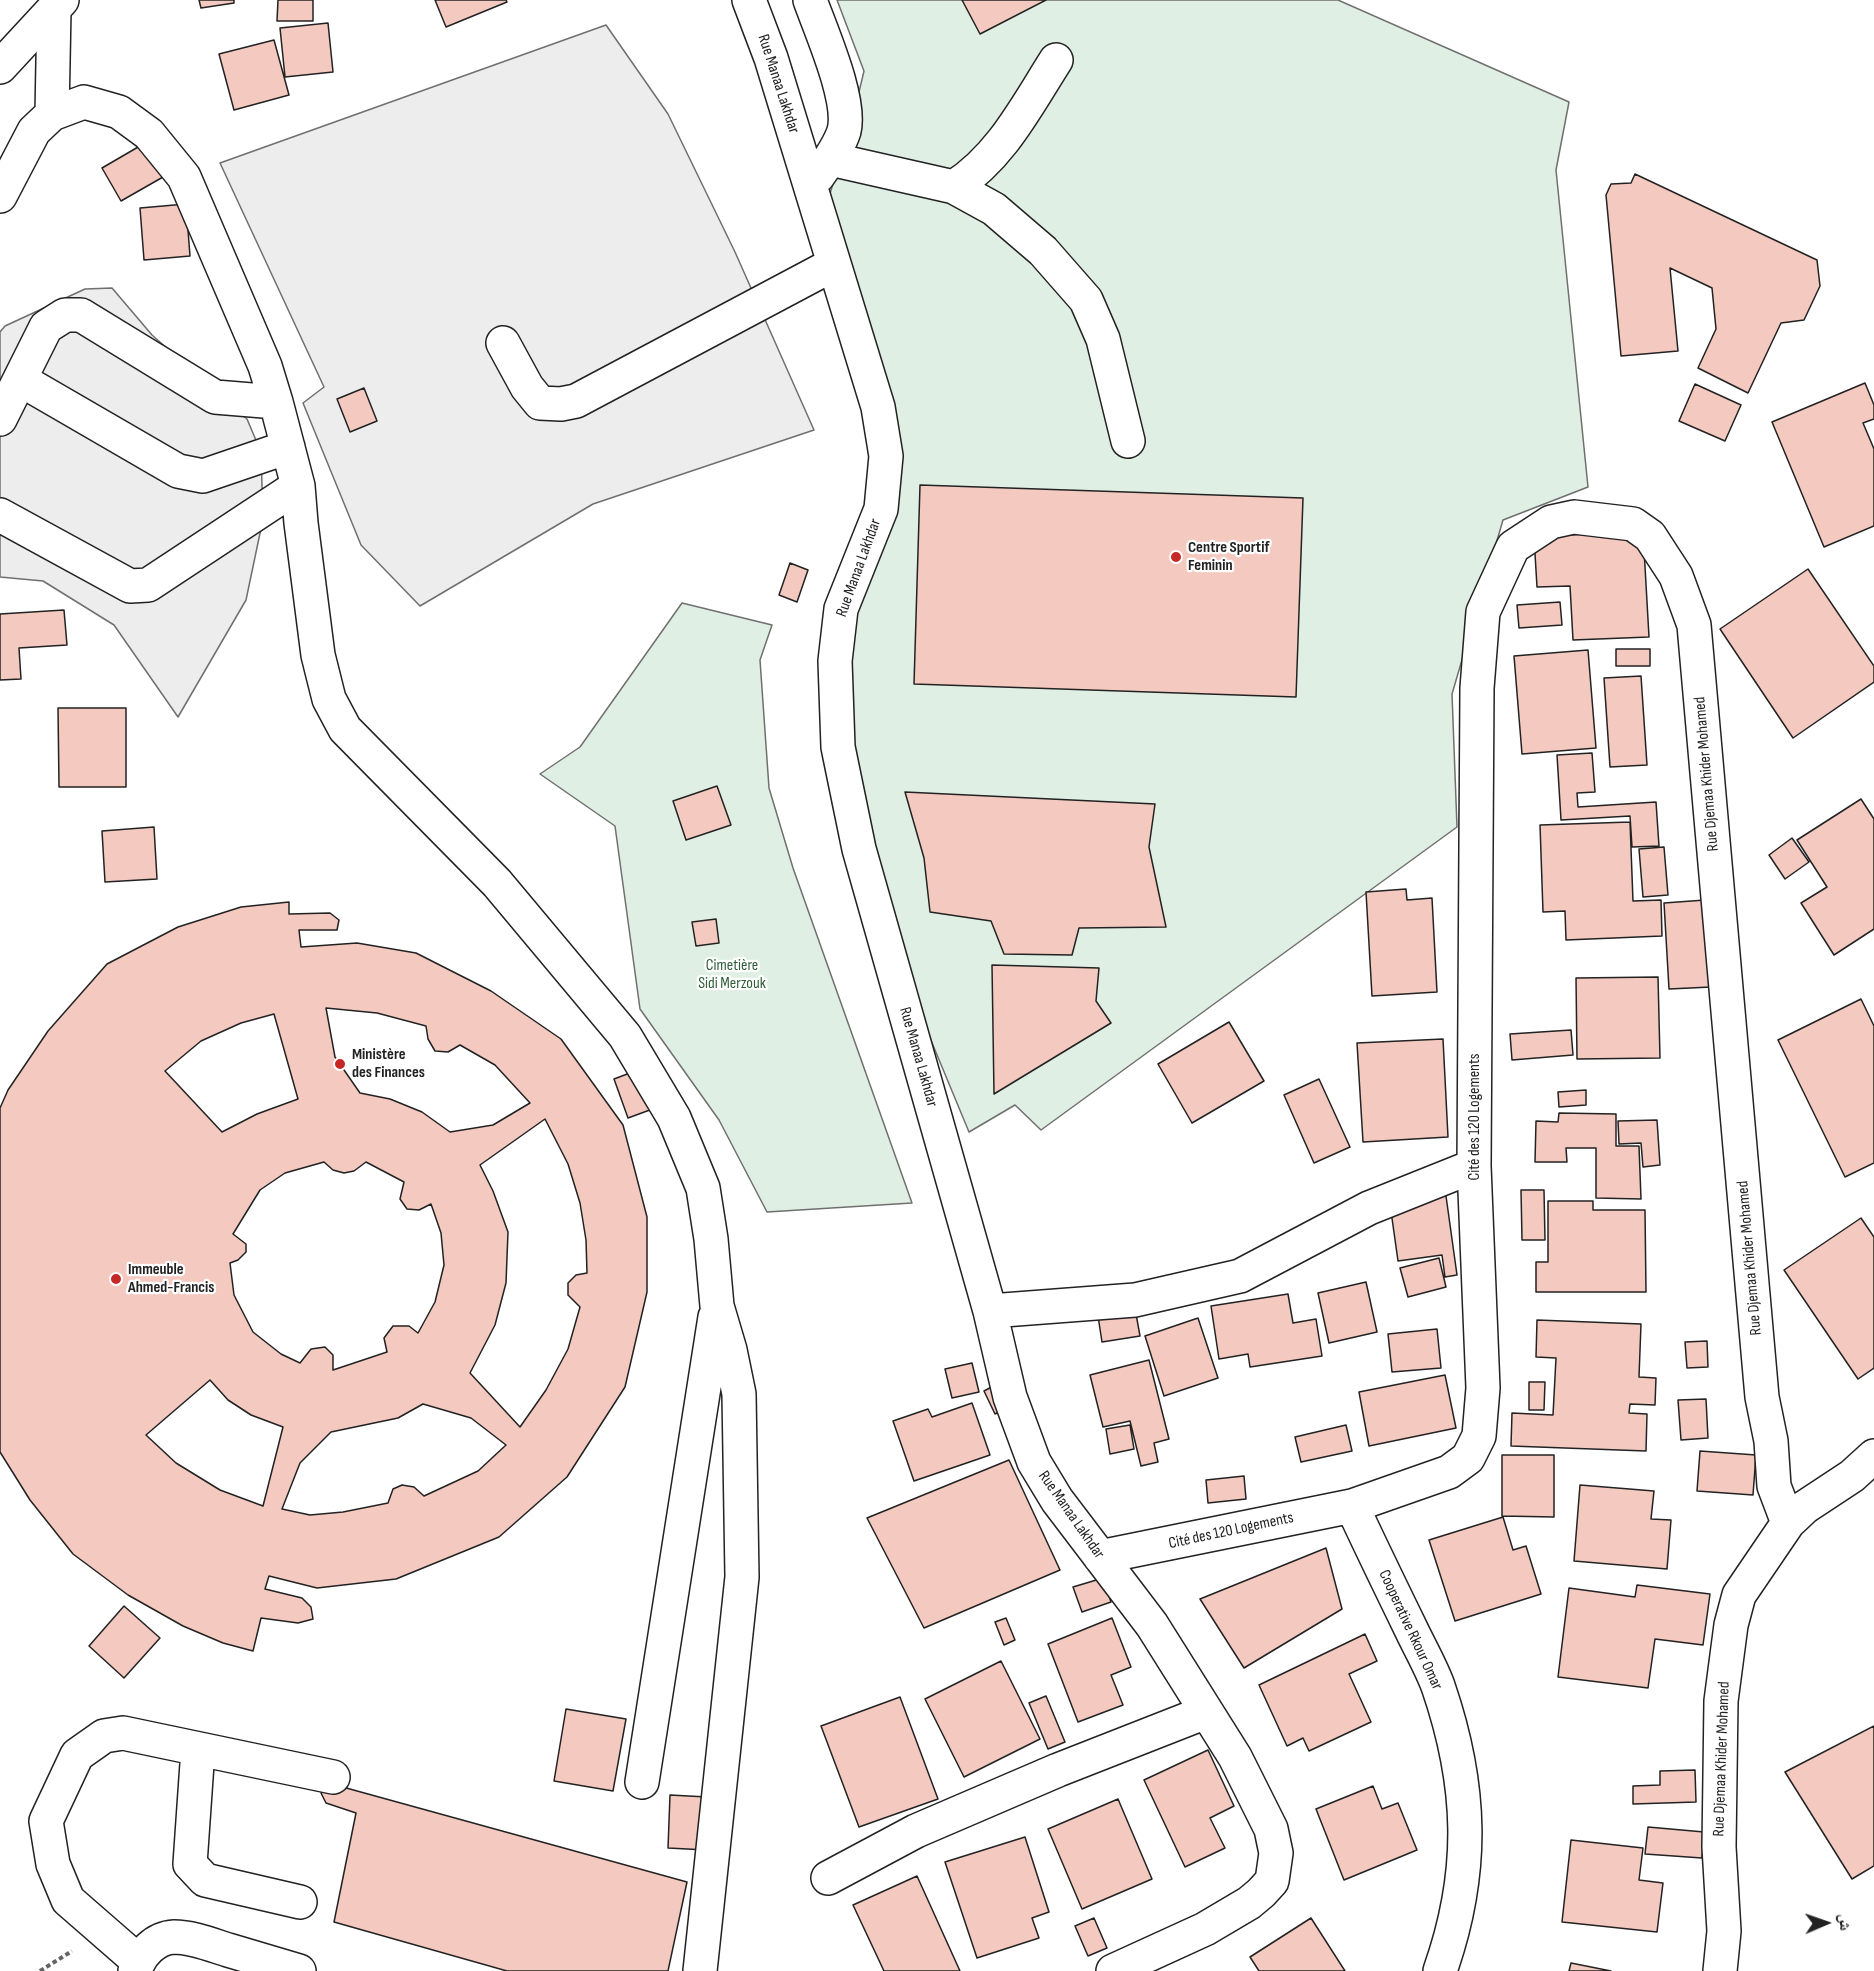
<!DOCTYPE html>
<html>
<head>
<meta charset="utf-8">
<style>
  body { margin:0 }
  #map { position:relative; width:1874px; height:1971px; overflow:hidden; background:#fff; font-family:"Sofia Sans Condensed","Noto Naskh Arabic",sans-serif }
  canvas { display:block }
  .north { position:absolute; left:1796px; top:1893px; width:60px; height:60px; -webkit-text-stroke:4px #fff; paint-order:stroke; rotate:88deg; font-size:16px; font-weight:700; line-height:24px; text-align:center; color:#222 }
  .north::after { content:''; display:block; margin:auto; width:21px; height:27px; background:#222; clip-path:polygon(50% 0,100% 100%,50% 72%,0 100%) }
</style>
</head>
<body>
<div id="map">
<canvas width="1874" height="1971"></canvas>
<div class="north">ش</div>
</div>
<script>
const ctx = document.querySelector('canvas').getContext('2d');
ctx.lineJoin = 'round';
function fill(path, color) { ctx.fillStyle = color; ctx.fill(path, 'evenodd'); }
function stroke(path, color, width, dash) { ctx.strokeStyle = color; ctx.lineWidth = width; ctx.lineCap = dash ? 'butt' : 'round'; ctx.setLineDash(dash || []); ctx.stroke(path); }
function drawText(font, color, halo, rows, align = 'center') {
  ctx.font = font + ' "Sofia Sans Condensed",sans-serif'; ctx.lineWidth = 4.5; ctx.setLineDash([]); ctx.textBaseline = 'middle'; ctx.strokeStyle = halo; ctx.fillStyle = color; for (const [text, x, y, turn = 0] of rows) {
    ctx.save(); ctx.translate(x, y); ctx.rotate((+turn || 0) * Math.PI / 180); ctx.textAlign = isNaN(turn) ? turn : align; if (halo) ctx.strokeText(text, 0, 0); ctx.fillText(text, 0, 0); ctx.restore();
  }
}
const green = new Path2D(`
  M837 0H1338L1569 102 1556 170 1588 487 1503 520 1452 694 1457 827 1041 1130 1015 1105 969 1132 857 862 829 670 889 433 822 220 852 121 864 71Z
  M682 603 772 625 760 660 769 788 793 868 912 1203 767 1212 719 1120 640 1009 615 826 540 774 580 747Z`);
fill(green, '#e0efe3');
stroke(green, '#6f6f6f', 1.5);
const parking = new Path2D(`
  M606 25 668 114 735 252 814 430 593 504 420 606 361 545 303 403 324 387 220 163Z
  M112 288 152 335 247 419 261 452 263 519 246 600 178 717 114 625 43 581 0 577V332L5 326 85 289Z`);
fill(parking, '#ededed');
stroke(parking, '#6f6f6f', 1.5);
const building = new Path2D(`
  M199 0H234V3L201 8Z
  M278 0H313V21H277Z
  M435 0H506L507 2 446 27Z
  M962 0H1046L980 34Z
  M328 23 333 72 285 77 280 28Z
  M274 40 289 95 234 110 219 54Z
  M157 136 177 169 121 201 102 168Z
  M1635 174 1817 260 1820 286 1804 320 1781 323 1748 393 1698 368 1716 329 1712 288 1670 268 1678 351 1621 356 1606 195 1611 184 1631 183Z
  M186 204 190 256 144 260 140 208Z
  M1865 383 1874 405V419L1863 423 1874 449V526L1824 547 1772 422Z
  M1695 384 1741 405 1725 441 1679 421Z
  M364 388 377 421 350 432 337 399Z
  M920 485 1303 498 1296 697 914 684Z
  M1643 531 1649 637 1573 640 1570 586 1537 587 1534 537Z
  M790 563 808 570 797 602 779 595Z
  M1808 569 1874 666V682L1793 738 1720 629Z
  M1560 602 1562 625 1519 628 1517 605Z
  M64 610 67 645 19 648 21 679 0 680V614Z
  M1616 649H1650V666H1616Z
  M1588 650 1596 748 1522 754 1514 656Z
  M1641 676 1647 765 1610 767 1604 678Z
  M58 708H126V787H59Z
  M1592 753 1595 792 1577 793 1578 807 1656 802 1659 846 1632 847 1630 816 1561 820 1557 755Z
  M717 786 731 825 686 840 673 801Z
  M905 792 1155 804 1149 847 1166 927 1079 928 1072 955 1004 954 991 921 930 912 924 858Z
  M1861 799 1874 819V929L1834 955 1801 903 1827 887 1797 840Z
  M1630 822 1633 901 1661 900 1662 936 1566 940 1565 911 1543 912 1540 825Z
  M154 827 157 879 105 882 102 831Z
  M1792 838 1809 862 1785 879 1769 855Z
  M1664 847 1668 895 1643 897 1639 849Z
  M1406 889 1407 900 1432 898 1437 992 1372 996 1366 892Z
  M1705 900 1711 987 1669 989 1664 903Z
  M289 902V914L330 913 339 920 337 930H299L301 947 357 943 416 953 491 991 561 1039 623 1125 647 1217V1292L625 1387 567 1477 499 1537 396 1579 317 1588 269 1576 265 1589 302 1598 311 1607 313 1619 298 1623 261 1618 253 1651 223 1643 183 1626 128 1595 73 1554 30 1500 0 1452V1108L8 1090 48 1031 107 964 178 927 241 907ZM326 1008 377 1013 426 1026 428 1039 435 1051 448 1052 460 1045 495 1065 530 1103 493 1125 450 1132 422 1112 390 1099 360 1093 335 1057ZM274 1014 298 1099 257 1114 222 1132 165 1071 201 1041 241 1023ZM545 1119 568 1164 580 1203 586 1240 587 1273 576 1275 568 1283V1295L580 1307 568 1349 546 1390 520 1427 470 1373 495 1325 506 1283 508 1232 493 1191 480 1165ZM324 1162 333 1170 344 1173 354 1171 366 1162 404 1182 400 1199 407 1209 419 1210 431 1204 441 1233 444 1265 435 1302 418 1333 409 1326H393L384 1338 387 1352 333 1370V1355L325 1347 311 1349 300 1363 281 1354 253 1332 234 1295 230 1263 238 1260 246 1252V1244L233 1234 260 1190 285 1173ZM210 1380 228 1400 251 1415 283 1427 263 1506 220 1490 176 1463 146 1435ZM423 1404 471 1418 506 1445 478 1471 424 1496 414 1487 402 1485 393 1489 388 1503 343 1512 310 1515 282 1509 300 1463 331 1432 398 1418Z
  M716 919 719 943 696 946 692 922Z
  M992 965 1099 968 1096 1001 1111 1023 994 1094Z
  M1658 977 1660 1058 1577 1059 1576 978Z
  M1861 999 1874 1026V1163L1845 1177 1778 1040Z
  M1229 1022 1264 1081 1192 1123 1158 1064Z
  M1571 1030 1573 1055 1512 1060 1510 1034Z
  M1443 1039 1448 1137 1363 1142 1357 1043Z
  M643 1068 658 1107 628 1118 614 1079Z
  M1319 1079 1350 1147 1314 1163 1284 1095Z
  M1586 1090V1105L1559 1107 1558 1092Z
  M1559 1113 1616 1114V1146H1639L1641 1199 1596 1198V1148H1566L1567 1162H1535L1536 1121 1558 1122Z
  M1657 1120 1660 1165 1643 1167 1641 1143 1619 1144 1618 1121Z
  M1521 1190H1544L1545 1240H1522Z
  M1446 1196 1457 1275 1445 1277 1442 1255 1398 1261 1390 1204Z
  M1548 1201H1593V1210H1645L1646 1292H1536V1262H1548Z
  M1861 1218 1874 1237V1368L1858 1379 1784 1270Z
  M1439 1258 1446 1287 1408 1297 1400 1268Z
  M1366 1282 1377 1332 1329 1343 1318 1293Z
  M1288 1294 1293 1323 1316 1319 1322 1356 1250 1367 1248 1354 1219 1359 1211 1306Z
  M1133 1297 1140 1336 1102 1342 1096 1303Z
  M1198 1318 1218 1378 1164 1396 1145 1336Z
  M1537 1320 1641 1324 1639 1377 1656 1378 1655 1405 1630 1404 1629 1413 1647 1414 1646 1451 1511 1446 1512 1413 1553 1415 1556 1358 1536 1357Z
  M1437 1329 1441 1368 1392 1372 1388 1334Z
  M1707 1341 1708 1367 1687 1368 1685 1342Z
  M1149 1360 1169 1439 1154 1443 1158 1462 1141 1466 1130 1421 1103 1427 1090 1375Z
  M972 1363 979 1392 952 1398 945 1369Z
  M1445 1375 1456 1428 1369 1446 1359 1392Z
  M1001 1382 1013 1405 995 1414 984 1391Z
  M1529 1382H1545L1544 1410H1529Z
  M1706 1399 1708 1438 1681 1440 1678 1400Z
  M972 1403 990 1455 914 1481 893 1421 928 1409 932 1417Z
  M1130 1425 1134 1449 1110 1454 1106 1429Z
  M1346 1425 1352 1451 1301 1462 1295 1437Z
  M1700 1451 1756 1455 1753 1495 1697 1491Z
  M1502 1455H1554V1517L1502 1516Z
  M1009 1460 1060 1570 924 1628 867 1518Z
  M1244 1476 1246 1499 1208 1503 1206 1480Z
  M1580 1485 1654 1491 1651 1519 1671 1520 1667 1569 1574 1561Z
  M1503 1517 1513 1550 1526 1546 1541 1594 1455 1621 1429 1540Z
  M1326 1548 1342 1609 1244 1668 1200 1599Z
  M1103 1578 1111 1602 1082 1612 1073 1587Z
  M1637 1585 1710 1594 1703 1645 1655 1639 1648 1688 1558 1677 1569 1588 1635 1597Z
  M124 1606 160 1638 124 1678 89 1646Z
  M1006 1618 1015 1640 1004 1645 995 1622Z
  M1112 1618 1131 1667 1111 1675 1123 1705 1078 1722 1048 1644Z
  M1365 1634 1377 1661 1349 1674 1371 1722 1309 1751 1303 1738 1287 1746 1259 1685Z
  M1001 1661 1040 1739 964 1777 925 1699Z
  M1046 1696 1065 1742 1048 1749 1029 1703Z
  M900 1697 938 1799 859 1827 821 1726Z
  M566 1709 626 1719 613 1791 554 1781Z
  M1874 1726V1866L1852 1879 1785 1772Z
  M1208 1750 1234 1806 1210 1818 1225 1848 1185 1867 1144 1780Z
  M1695 1770 1696 1802 1633 1804V1786L1660 1785V1771Z
  M329 1786H339L687 1882 668 1971H507L334 1922 356 1813 326 1803 321 1793Z
  M1373 1786 1382 1809 1398 1803 1417 1850 1344 1880 1316 1809Z
  M670 1795 707 1797 706 1850 668 1848Z
  M1118 1799 1152 1879 1082 1909 1048 1829Z
  M1648 1827 1704 1832 1702 1858 1645 1854Z
  M1025 1837 1049 1912 1032 1918 1039 1938 977 1958 945 1862Z
  M1571 1840 1643 1848 1639 1880 1663 1883 1657 1932 1562 1922Z
  M917 1876 960 1971H884L853 1905Z
  M1094 1918 1107 1948 1088 1956 1075 1926Z
  M1311 1918 1345 1971H1259L1250 1957Z
  M1571 1963 1611 1971H1569Z`);
fill(building, '#f3c9c0');
stroke(building, '#222', 1.5);
const minor = new Path2D(`
  M749 0 771 58 878 407 886 456 881 509 841 609 835 661 838 747 859 849 990 1311 1010 1397 1034 1462 1057 1500 1152 1625 1235 1757 1271 1829 1276 1853 1272 1881 1261 1893 1249 1903 1205 1929 1113 1971
  M810 0C821 31 852 100 844 131 839 147 827 163 818 176
  M52 114 54 9
  M830 159 954 187 994 209 1043 251 1086 300 1103 339 1128 441
  M954 187C1001 157 1026 107 1056 60
  M0 196 34 131 52 114 84 102 119 112 149 134 184 177 265 366 276 402 298 486 301 523 318 655 329 699 345 729 497 883 625 1036 674 1118 703 1188 711 1239 717 1306 730 1350 739 1394 742 1577 700 1971
  M503 343 527 387 540 403 561 404 576 401 834 264
  M21 380 178 471 203 476 288 447
  M0 419 46 327 65 315H81L215 397 276 402
  M0 515 130 586 148 585 298 486
  M990 1311 1135 1300 1240 1276 1369 1208 1474 1166
  M1352 1506C1371 1547 1391 1588 1411 1629 1420 1648 1431 1667 1438 1686 1472 1785 1475 1872 1440 1971
  M1788 1523 1805 1507 1852 1476 1874 1456
  M1100 1557 1352 1506 1449 1472 1468 1458 1479 1436 1483 1388 1474 1166 1477 688 1483 612 1513 547 1551 522 1574 517 1633 524 1650 536 1676 576 1694 625 1762 1397 1771 1441 1774 1486 1788 1523 1739 1595 1731 1625 1721 1701 1719 1847 1724 1931 1720 1971
  M198 1749 190 1864 205 1880 300 1902
  M642 1782 715 1317
  M828 1878 916 1831 1058 1770 1206 1712
  M138 1961 68 1900 53 1864 46 1821 77 1755 104 1736 123 1733 333 1777
  M135 1971C140 1954 155 1938 174 1937 192 1937 212 1945 228 1950 252 1957 276 1964 299 1971`);
const major = new Path2D(`
  M0 67 62 0`);
stroke(minor, '#222', 36);
stroke(major, '#222', 36);
stroke(new Path2D(`
  M40 1971 72 1951`), '#646464', 4, [4.5, 3]);
stroke(minor, '#fff', 33);
stroke(major, '#fff', 33);
for (const [x, y, r, color] of [
  [1176,557,6,"#c62828"],
  [340,1064,6,"#c62828"],
  [116,1279,6,"#c62828"]
]) { const dot = new Path2D(); dot.arc(x, y, r, 0, 2 * Math.PI); ctx.fillStyle = color; ctx.fill(dot); stroke(dot, '#fff', 2); }
drawText('16px', '#222', '#fff', [
  ["Rue Manaa Lakhdar",778,84,72],
  ["Rue Manaa Lakhdar",859,568,-70],
  ["Rue Djemaa Khider Mohamed",1707,774,-95],
  ["Rue Manaa Lakhdar",918,1057,74],
  ["Cité des 120 Logements",1475,1117,-90],
  ["Rue Djemaa Khider Mohamed",1750,1258,-95],
  ["Rue Manaa Lakhdar",1071,1515,55],
  ["Cité des 120 Logements",1231,1531,-12],
  ["Cooperative Rkour Omar",1410,1630,65],
  ["Rue Djemaa Khider Mohamed",1722,1759,-88]
]);
drawText('bold 16px', '#222', '#fff', [
  ["Centre Sportif",1188,548],
  ["Feminin",1188,566],
  ["Ministère",352,1055],
  ["des Finances",352,1073],
  ["Immeuble",128,1270],
  ["Ahmed-Francis",128,1288]
], 'left');
drawText('16px', '#2f5e38', '#fff', [
  ["Cimetière",732,966],
  ["Sidi Merzouk",732,984]
]);
</script>
</body>
</html>
